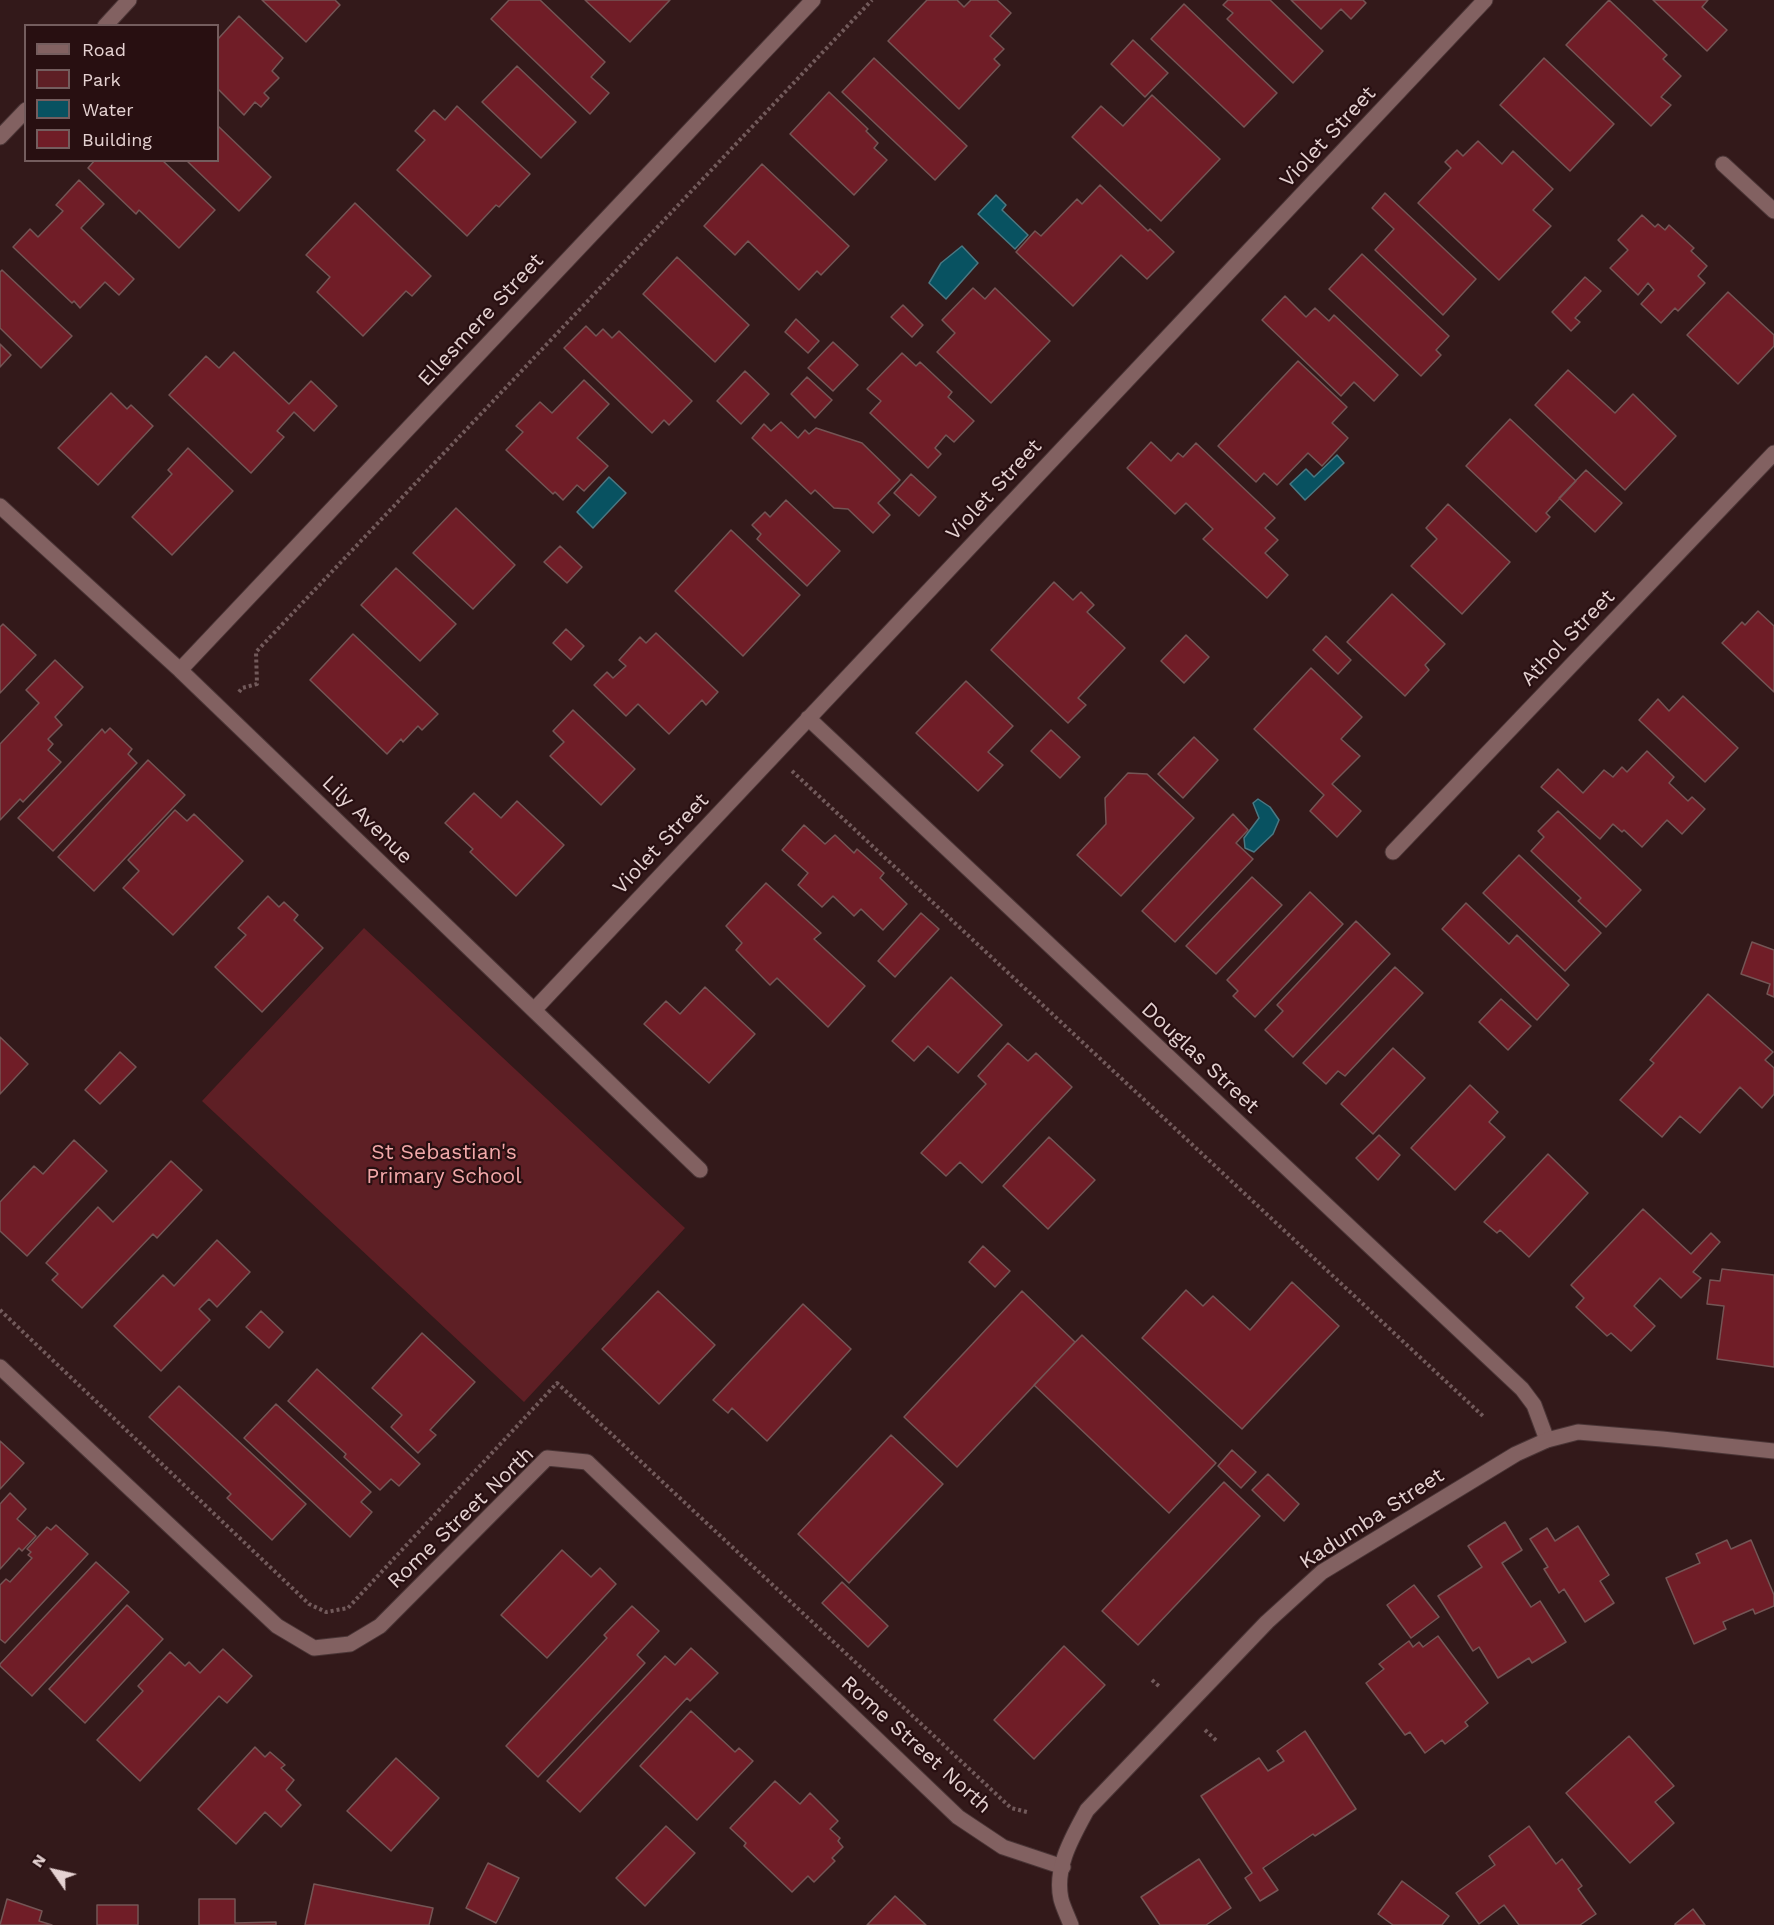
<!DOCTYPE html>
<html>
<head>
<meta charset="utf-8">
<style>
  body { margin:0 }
  #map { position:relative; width:1774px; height:1925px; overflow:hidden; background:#33191a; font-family:"Work Sans",sans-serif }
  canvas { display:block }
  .legend { position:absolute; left:24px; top:24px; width:195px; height:138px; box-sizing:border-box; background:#280f11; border:2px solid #745d5e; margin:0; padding:8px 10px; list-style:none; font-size:18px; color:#e5d2d2 }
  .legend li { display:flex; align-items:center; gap:12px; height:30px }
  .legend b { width:30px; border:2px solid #745d5e }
  .north { position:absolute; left:24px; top:1841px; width:60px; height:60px; -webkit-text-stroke:4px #280f11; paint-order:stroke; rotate:304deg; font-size:16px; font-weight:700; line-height:24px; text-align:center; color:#e5d2d2 }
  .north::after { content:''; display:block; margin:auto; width:21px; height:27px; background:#e5d2d2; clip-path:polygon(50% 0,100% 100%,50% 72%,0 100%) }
</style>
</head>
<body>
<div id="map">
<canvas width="1774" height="1925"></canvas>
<ul class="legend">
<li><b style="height:8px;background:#826161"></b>Road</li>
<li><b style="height:16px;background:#5e1f25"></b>Park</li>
<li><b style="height:16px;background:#085261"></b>Water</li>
<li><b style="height:16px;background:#701d27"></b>Building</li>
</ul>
<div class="north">N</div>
</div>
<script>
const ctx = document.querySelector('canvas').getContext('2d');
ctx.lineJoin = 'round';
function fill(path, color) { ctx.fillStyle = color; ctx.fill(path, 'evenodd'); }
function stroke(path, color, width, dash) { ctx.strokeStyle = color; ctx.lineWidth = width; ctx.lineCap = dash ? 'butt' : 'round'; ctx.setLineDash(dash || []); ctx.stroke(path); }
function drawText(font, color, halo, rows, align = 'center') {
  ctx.font = font + ' "Work Sans",sans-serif'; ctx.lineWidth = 4.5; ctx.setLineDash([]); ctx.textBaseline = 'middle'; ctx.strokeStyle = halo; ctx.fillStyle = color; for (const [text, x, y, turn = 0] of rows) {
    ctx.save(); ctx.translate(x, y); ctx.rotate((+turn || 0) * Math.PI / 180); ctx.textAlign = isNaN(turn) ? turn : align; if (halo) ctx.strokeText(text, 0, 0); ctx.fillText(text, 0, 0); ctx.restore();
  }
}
fill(new Path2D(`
  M364 928 685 1228 524 1402 202 1101Z`), '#5e1f25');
const water = new Path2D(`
  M996 195 1006 205 1002 210 1028 235 1015 249 978 214Z
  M962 246 978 263 946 299 929 283 941 263Z
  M1337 455 1344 463 1305 500 1290 484 1306 469 1314 477Z
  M609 477 626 493 593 528 577 512Z
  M1258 799 1270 807 1279 820 1273 834 1254 852 1245 848 1244 838 1259 818 1253 803Z`);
fill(water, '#085261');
stroke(water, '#4a7883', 1.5);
const building = new Path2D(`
  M262 0H335L340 5 306 42Z
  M509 0H540L605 62 591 77 609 93 590 114 491 19Z
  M585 0H670L630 42Z
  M927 0H957L964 7 971 0H997L1011 13 990 36 1004 49 994 59 1000 65 959 109 888 41Z
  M1228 0H1270L1323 51 1293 83 1227 19 1233 13 1223 5Z
  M1291 0H1363L1366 3 1351 19 1341 9 1321 29Z
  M1609 0 1667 55 1663 59 1681 76 1661 97 1671 105 1651 126 1566 45Z
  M1653 0H1708L1702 7 1727 30 1707 51Z
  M1184 4 1277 93 1244 127 1151 39Z
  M239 16 283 58 272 71 279 78 264 93 269 98 261 107 255 102 244 115 218 89V39Z
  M1133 40 1168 73 1145 97 1111 64Z
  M874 58 967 146 935 180 842 92Z
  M1544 58 1614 124 1570 171 1500 105Z
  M517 66 576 122 541 158 482 102Z
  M829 92 868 129 866 131 878 143 874 148 887 160 854 195 790 134Z
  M1152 95 1220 159 1161 221 1072 137 1101 106 1123 126Z
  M457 106 530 174 499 207 496 205 467 236 397 170 425 140 415 131 434 110 445 120Z
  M218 126 271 177 239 211 186 160H218Z
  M1478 141 1502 164 1513 151 1553 189 1533 210 1551 226 1499 280 1418 203 1451 168 1445 162 1457 150 1463 156Z
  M95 160H162L215 210 179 248 139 210 136 214 88 168Z
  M762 164 849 246 821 275 817 271 799 290 748 241 735 255 704 226Z
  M79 180 104 204 81 228 134 279 119 295 105 282 80 308 74 301 72 303 13 247 30 229 38 237 63 211 56 205Z
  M1100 185 1148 231 1150 229 1174 252 1147 279 1121 255 1073 306 1016 252 1035 231 1041 236 1077 199 1082 204Z
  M1385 193 1476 279 1443 315 1375 250 1394 229 1372 208Z
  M355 203 431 276 412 296 406 291 363 336 317 292 330 277 306 255Z
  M1642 215 1655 227 1658 224 1665 230 1669 225 1694 248 1691 251 1707 266 1698 276 1705 283 1678 311 1675 308 1661 323 1641 304 1654 290 1648 283 1638 295 1610 268 1628 250 1618 240Z
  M1362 254 1449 336 1436 350 1441 355 1421 376 1329 289Z
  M677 257 749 325 715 362 643 294Z
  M2 270 72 336 41 368 0 328V272Z
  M1585 277 1601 291 1575 318 1580 322 1571 331 1552 312Z
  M973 288 985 299 995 288 1050 341 991 403 937 352 955 333 942 320Z
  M1728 292 1774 335V346L1738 384 1687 335Z
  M1285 296 1306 317 1315 308 1329 321 1334 315 1398 375 1374 401 1354 382 1341 396 1262 320Z
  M903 305 923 325 912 337 891 317Z
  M796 319 819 341 808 353 785 332Z
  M586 326 596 336 603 329 612 338 619 331 692 401 669 425 664 420 652 433 564 348Z
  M833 342 858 365 833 391 808 368Z
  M0 344 11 355 0 367Z
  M234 352 289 404 311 381 337 406 314 431 294 412 277 431 284 437 251 473 169 395 206 356 219 368Z
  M902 353 916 366 920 362 952 392 948 397 974 421 954 442 946 435 935 448 941 454 928 468 870 413 881 401 867 389Z
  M1298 361 1347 407 1332 423 1348 438 1322 466 1308 453 1277 485 1264 473 1256 482 1218 446Z
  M1568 370 1615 413 1633 394 1676 436 1625 490 1535 405Z
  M745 371 769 394 741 424 717 401Z
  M807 377 832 400 815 418 791 394Z
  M584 380 609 404 577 438 608 466 584 491 577 485 563 500 555 492 553 494 506 450 523 432 516 426 540 402 552 413Z
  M111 393 127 409 131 405 153 426 98 485 58 448Z
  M1510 419 1576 481 1546 513 1550 517 1536 532 1466 466Z
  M781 422 798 438 805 430 809 434 816 428 862 443 900 480 878 503 890 515 873 533 848 509 834 508 815 490 811 494 752 438 764 424 771 431Z
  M1151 442 1171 461 1178 453 1183 457 1196 443 1275 518 1265 528 1278 540 1265 553 1288 575 1267 598 1203 539 1213 529 1186 503 1175 514 1127 468Z
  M188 448 233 491 172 555 132 517 172 474 168 470Z
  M1586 470 1622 503 1595 532 1559 498Z
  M911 474 936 497 919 516 894 493Z
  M786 500 840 551 807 586 757 539 761 534 752 525 765 512 770 517Z
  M1448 504 1510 562 1462 614 1411 566 1437 539 1426 528Z
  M456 508 515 565 473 609 413 553Z
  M731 530 800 595 743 656 675 591Z
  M560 546 582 567 567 583 544 562Z
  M396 568 456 624 420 661 361 605Z
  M1054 582 1073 600 1081 592 1094 605 1087 612 1125 648 1078 698 1086 705 1068 723 991 650Z
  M1392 594 1445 644 1425 665 1429 670 1405 696 1347 642Z
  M1758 611 1774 626V692L1722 643 1742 622 1745 625Z
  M3 624 36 655 0 693V627Z
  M566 629 584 646 571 660 553 643Z
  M656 633 718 692 706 705 702 700 669 734 638 704 626 716 594 685 607 672 613 678 626 666 619 660 640 637 646 643Z
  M353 634 438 714 422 730 418 726 403 742 401 739 387 754 310 680Z
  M1186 635 1209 657 1184 683 1161 661Z
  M1326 636 1351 660 1338 674 1313 650Z
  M55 660 83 687 55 717 62 725 48 739 53 744 48 750 61 762 23 802 20 799 0 820V744L39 703 26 690Z
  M1311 668 1362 717 1341 739 1360 756 1332 784 1361 811 1337 837 1310 811 1324 795 1254 729Z
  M966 681 1013 726 988 752 1003 765 978 791 916 733Z
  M1683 696 1738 748 1705 782 1639 720 1658 699 1669 711Z
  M573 710 635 769 601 805 550 756 564 742 553 731Z
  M110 728 132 749 128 754 137 763 53 851 18 818 102 729 105 733Z
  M1051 730 1080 757 1060 778 1031 751Z
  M1194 737 1218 760 1183 798 1158 774Z
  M1647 751 1674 777 1669 783 1688 801 1692 797 1705 809 1682 834 1667 820 1642 847 1624 830 1622 832 1613 824 1600 839 1541 787 1558 769 1583 793 1604 770 1613 777 1622 767 1627 772Z
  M148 760 185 795 94 891 58 857Z
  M1128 773 1147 774 1194 818 1121 896 1077 855 1106 824 1105 798Z
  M474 793 501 818 517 801 564 845 516 896 470 852 473 849 445 823Z
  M175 810 187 821 194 814 243 861 173 935 123 888 139 871 128 860Z
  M1558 811 1641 890 1606 927 1578 901 1581 898 1531 851 1544 837 1538 831Z
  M1233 814 1248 830 1236 843 1253 859 1175 942 1142 911Z
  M804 825 825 844 835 835 854 853 857 849 884 873 880 878 907 904 883 930 861 909 854 916 833 896 822 907 798 885 808 873 782 850Z
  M1519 855 1601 933 1565 971 1483 893Z
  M1252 877 1282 905 1216 974 1186 946Z
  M766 883 821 933 814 939 865 986 828 1027 777 978 770 985 736 950 742 943 726 926Z
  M1310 892 1343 924 1255 1017 1233 996 1238 991 1227 980Z
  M268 896 279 907 284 902 298 915 294 920 323 948 262 1012 215 967 246 935 238 928Z
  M1466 903 1509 944 1517 935 1569 985 1537 1020 1442 929Z
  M921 913 939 929 895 977 878 961Z
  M1356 921 1390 954 1293 1057 1265 1030 1283 1011 1277 1005Z
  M1752 942 1774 950V997L1767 994 1770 984 1741 974Z
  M1395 967 1423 993 1345 1076 1338 1071 1326 1084 1303 1063Z
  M951 977 1002 1025 958 1073 928 1046 914 1061 892 1041Z
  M705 987 755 1034 709 1083 644 1024 666 1001 680 1014Z
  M1708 994 1773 1052 1765 1060 1774 1068V1094L1762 1108 1740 1087 1700 1133 1680 1116 1662 1137 1620 1100 1654 1063 1650 1060Z
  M1501 999 1531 1026 1508 1050 1479 1022Z
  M0 1037 28 1064 0 1094Z
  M1008 1043 1028 1061 1036 1053 1072 1087 982 1183 960 1162 946 1176 921 1153 986 1084 978 1076Z
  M1393 1048 1425 1078 1373 1134 1341 1104Z
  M120 1052 136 1067 100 1104 85 1090Z
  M1470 1085 1498 1112 1489 1122 1505 1137 1455 1190 1411 1148Z
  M1379 1135 1400 1155 1378 1180 1356 1158Z
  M1049 1137 1095 1180 1048 1229 1003 1186Z
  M74 1140 107 1171 27 1256 0 1231V1202L34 1166 43 1174Z
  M1548 1154 1588 1193 1529 1257 1500 1230 1497 1233 1484 1222Z
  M171 1161 202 1190 157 1238 153 1234 82 1308 52 1280 58 1274 46 1263 98 1207 113 1222Z
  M1643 1209 1691 1254 1711 1233 1720 1242 1693 1272 1701 1278 1681 1298 1660 1278 1634 1306 1655 1326 1631 1351 1611 1333 1607 1336 1576 1307 1584 1298 1571 1285Z
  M217 1240 250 1272 217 1307 209 1299 199 1309 210 1320 161 1371 114 1326 163 1275 174 1286Z
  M983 1246 1010 1271 995 1287 969 1262Z
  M1722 1269 1774 1275V1367L1717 1359 1724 1306 1707 1304 1710 1280 1720 1281Z
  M1292 1282 1339 1326 1242 1429 1142 1338 1186 1290 1203 1306 1213 1296 1250 1330Z
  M658 1291 715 1345 659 1404 602 1349Z
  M1022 1291 1075 1342 957 1467 904 1417Z
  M803 1304 851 1349 767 1441 732 1408 728 1413 713 1400Z
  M261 1311 283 1332 269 1348 246 1327Z
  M422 1333 475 1382 430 1430 436 1435 418 1453 391 1427 402 1415 372 1388Z
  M1082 1335 1216 1463 1169 1513 1034 1385Z
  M317 1369 420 1464 399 1486 391 1479 380 1490 344 1457 346 1454 288 1401Z
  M179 1386 306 1504 272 1540 227 1498 231 1494 149 1417Z
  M276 1404 371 1492 361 1502 372 1512 350 1537 244 1438Z
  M891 1435 943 1484 849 1583 798 1534Z
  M0 1441 24 1463 0 1489Z
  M1232 1450 1256 1472 1241 1488 1218 1466Z
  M1268 1474 1299 1504 1284 1521 1252 1490Z
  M1224 1482 1260 1516 1138 1645 1102 1611Z
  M10 1493 26 1509 17 1519 36 1536 22 1551 19 1548 0 1569V1504Z
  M1505 1522 1522 1550 1502 1563 1531 1607 1540 1601 1566 1642 1532 1663 1529 1658 1498 1678 1479 1647 1473 1651 1438 1596 1482 1567 1468 1546Z
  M56 1525 88 1554 5 1643 0 1639V1585L6 1579 10 1582 32 1558 28 1555 31 1552 27 1549 47 1527 51 1530Z
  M1578 1526 1609 1575 1600 1581 1614 1603 1585 1622 1564 1589 1559 1593 1544 1569 1548 1567 1530 1539 1547 1528 1555 1541Z
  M1727 1540 1731 1549 1751 1540 1774 1595V1606L1755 1614 1753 1609 1723 1622 1726 1629 1694 1644 1666 1578 1700 1563 1696 1554Z
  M562 1550 591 1577 600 1568 616 1584 547 1658 501 1615Z
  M96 1562 129 1592 32 1696 0 1666V1664Z
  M842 1582 888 1626 868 1647 822 1603Z
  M1414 1585 1439 1617 1411 1638 1387 1605Z
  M127 1605 163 1639 85 1723 49 1689Z
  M632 1606 659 1631 637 1655 645 1663 538 1777 506 1746 607 1638 604 1635Z
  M1438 1636 1488 1703 1465 1722 1468 1726 1445 1744 1442 1740 1425 1753 1410 1732 1405 1735 1366 1683 1384 1669 1379 1664 1409 1641 1413 1647 1419 1642 1423 1647Z
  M1064 1646 1105 1685 1034 1759 994 1720Z
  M691 1648 718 1673 690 1701 687 1698 580 1812 547 1781 665 1656 675 1665Z
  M223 1649 252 1676 227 1703 219 1696 140 1781 97 1740 143 1691 138 1686 170 1652 185 1666 189 1662 200 1673Z
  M691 1711 735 1752 739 1748 753 1761 697 1820 640 1766Z
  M1305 1731 1356 1809 1315 1836 1313 1834 1263 1868 1278 1890 1260 1901 1245 1878 1252 1873 1201 1796 1259 1758 1268 1771 1284 1761 1277 1751Z
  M1629 1736 1674 1786 1655 1802 1674 1823 1630 1863 1566 1793Z
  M255 1747 265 1757 270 1752 285 1765 281 1768 294 1780 286 1790 301 1805 281 1827 265 1812 236 1844 198 1809Z
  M396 1758 439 1798 391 1851 347 1811Z
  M775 1781 800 1804 810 1793 838 1821 830 1829 840 1838 838 1841 843 1847 832 1858 835 1861 814 1882 808 1876 792 1892 744 1846 746 1843 730 1828Z
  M666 1826 695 1853 645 1906 616 1878Z
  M1529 1826 1556 1864 1562 1859 1582 1886 1578 1889 1596 1914 1580 1925H1519L1504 1905 1479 1924 1456 1893 1495 1865 1489 1856Z
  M1199 1859 1231 1908 1206 1925H1160L1141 1897Z
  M488 1863 519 1878 496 1923 466 1908Z
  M1402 1881 1449 1916 1442 1925H1393L1378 1914Z
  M314 1884 433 1908 429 1925H305Z
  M895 1896 926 1925H867Z
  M7 1899 42 1911 39 1921 52 1925H0Z
  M199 1899H235V1923L276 1922V1925H199Z
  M97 1905H138V1925H97Z
  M1693 1909 1705 1925H1675V1924Z`);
fill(building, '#701d27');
stroke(building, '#745555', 1.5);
const minor = new Path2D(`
  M1723 164 1774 211
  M0 506 180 670 700 1170
  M180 670 813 0
  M808 718 1522 1389 1534 1405 1547 1440
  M1393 852 1774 453
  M534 1010 1485 0
  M0 1367 277 1626 314 1648 350 1644 380 1626 547 1458 587 1462 958 1817 1003 1847 1063 1867`);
const tertiary = new Path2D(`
  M105 26 129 0
  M0 137 26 110
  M1071 1925C1068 1917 1063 1907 1061 1899 1054 1867 1073 1836 1087 1810L1267 1622 1322 1572 1516 1454 1547 1440 1578 1432 1662 1439 1774 1451`);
stroke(minor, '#4a3536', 17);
stroke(tertiary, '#4a3536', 17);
stroke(new Path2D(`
  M239 692 242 688 257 684 256 652 872 0
  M792 771 1484 1417
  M0 1310 309 1604 326 1612 348 1608 557 1383 1011 1808 1027 1812
  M1152 1680 1160 1687
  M1205 1730 1218 1742`), '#725a5b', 4, [3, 3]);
stroke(minor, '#826161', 15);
stroke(tertiary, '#826161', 15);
drawText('21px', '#e5d2d2', '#280f11', [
  ["Violet Street",1328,137,-47],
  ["Ellesmere Street",481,320,-47],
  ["Violet Street",994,490,-47],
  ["Athol Street",1568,638,-46],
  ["Lily Avenue",367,820,44],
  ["Violet Street",661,844,-47],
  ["Douglas Street",1200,1058,43],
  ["Rome Street North",461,1518,-44],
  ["Kadumba Street",1372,1519,-33],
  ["Rome Street North",916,1745,42]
]);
drawText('21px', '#f3a9aa', '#280f11', [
  ["St Sebastian's",444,1153],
  ["Primary School",444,1177]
]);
</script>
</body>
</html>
